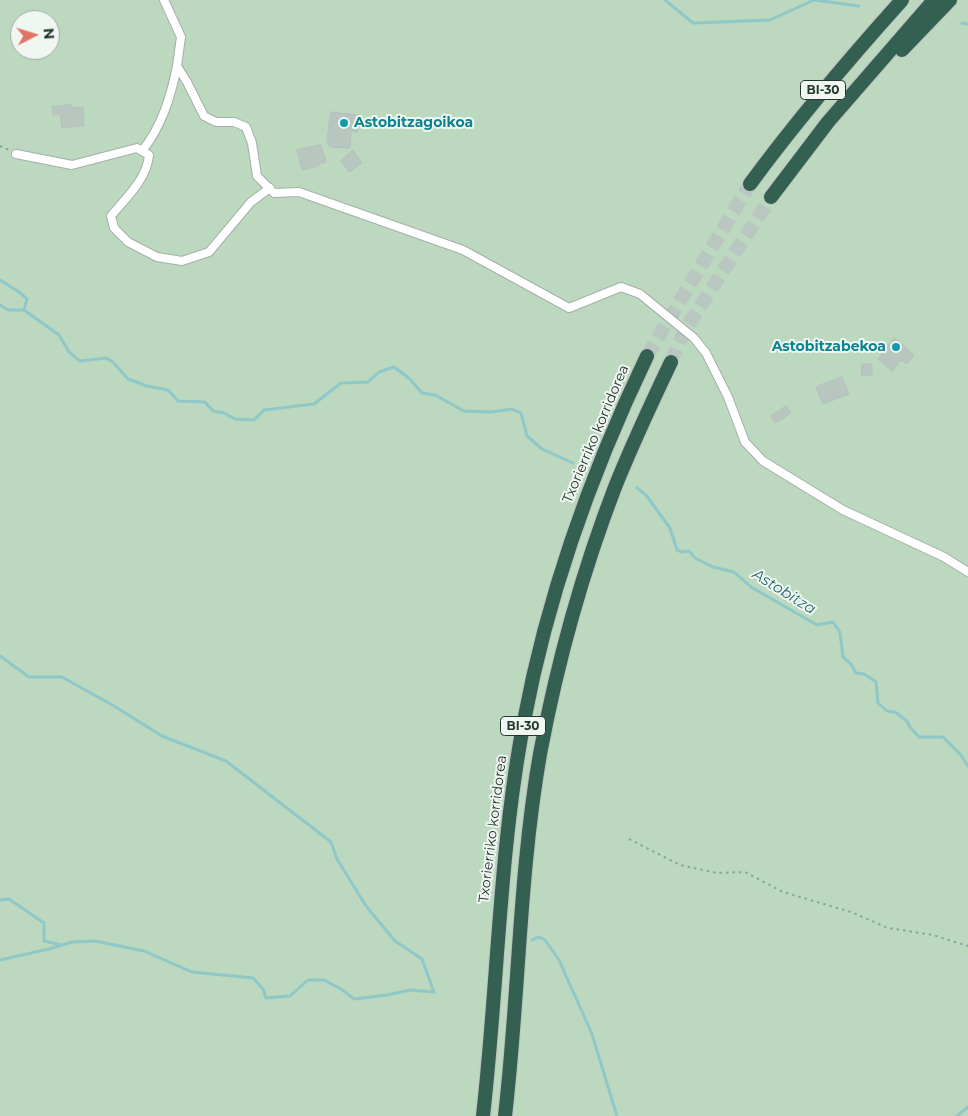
<!DOCTYPE html>
<html>
<head>
<meta charset="utf-8">
<style>
  body { margin:0 }
  #map { position:relative; width:968px; height:1116px; overflow:hidden; background:#e0e9e4; font-family:Montserrat,sans-serif }
  canvas { display:block }
  .north { position:absolute; left:10px; top:10px; width:50px; height:50px; box-sizing:border-box; background:#f0f6f2; border:1px solid #9eaaa4; border-radius:50%; rotate:85deg; font-size:14px; font-weight:700; line-height:20px; text-align:center; color:#23382f }
  .north::after { content:''; display:block; margin:auto; width:18px; height:22px; background:#e17367; clip-path:polygon(50% 0,100% 100%,50% 72%,0 100%) }
</style>
</head>
<body>
<div id="map">
<canvas width="968" height="1116"></canvas>
<div class="north">N</div>
</div>
<script>
const ctx = document.querySelector('canvas').getContext('2d');
ctx.lineJoin = 'round';
function fill(path, color) { ctx.fillStyle = color; ctx.fill(path, 'evenodd'); }
function stroke(path, color, width, dash) { ctx.strokeStyle = color; ctx.lineWidth = width; ctx.lineCap = dash ? 'butt' : 'round'; ctx.setLineDash(dash || []); ctx.stroke(path); }
function drawText(font, color, halo, rows, align = 'center') {
  ctx.font = font + ' Montserrat,sans-serif'; ctx.lineWidth = 4; ctx.setLineDash([]); ctx.textBaseline = 'middle'; ctx.strokeStyle = halo; ctx.fillStyle = color; for (const [text, x, y, turn = 0] of rows) {
    ctx.save(); ctx.translate(x, y); ctx.rotate((+turn || 0) * Math.PI / 180); ctx.textAlign = isNaN(turn) ? turn : align; if (halo) ctx.strokeText(text, 0, 0); ctx.fillText(text, 0, 0); ctx.restore();
  }
}
fill(new Path2D(`
  M0 0H968V1116H0ZM20 20H50V50H20Z`), '#bcd8bf');
stroke(new Path2D(`
  M665 0 693 23 770 20 814 0 859 6
  M962 23 968 24
  M0 280 19 292 27 299 24 310
  M0 305 8 310H24L59 335 69 352 80 361 106 358 113 362 128 379 147 386 168 390 178 401 205 402 213 411 224 413 235 419 254 420 264 410 314 404 341 383 368 382 379 372 394 367 410 379 422 393 435 395 464 411 492 412 512 409 521 413 527 436 542 449 573 463
  M637 488 646 495 670 528 677 550 682 552 689 551 695 558 713 567 734 572 751 587 817 625 833 622 840 632 843 657 851 664 856 673 864 674 876 682 878 703 887 711 895 712 907 721 910 727 919 737H943L960 754 968 766
  M0 656 29 677H62L114 706 162 736 226 761 331 842 337 859 366 906 395 941 422 959 434 992 410 990 387 995 354 999 341 989 324 980H308L290 996 266 998 263 989 253 978 192 972 144 951 95 941 72 942 49 949 0 960
  M0 900 9 899 44 923V941L61 945
  M532 940 539 937 545 940 559 960 592 1034 617 1116
  M957 1116 968 1107`), '#8fc8c8', 3);
const building = new Path2D(`
  M71 105 72 108 83 107 84 126 62 128 60 114 53 115 52 107Z
  M331 112 359 115 357 132 351 131 350 148 330 147 327 142Z
  M321 145 326 162 318 164 319 166 302 170 297 150Z
  M353 150 362 163 349 172 341 161Z
  M895 338 914 355 907 364 901 360 892 371 878 359Z
  M862 364H872V376L862 375Z
  M842 377 849 394 823 404 816 387Z
  M786 406 791 413 775 423 771 416Z`);
fill(building, '#b9c6c0');
stroke(building, '#b4c2ba', 1);
stroke(new Path2D(`
  M647 356 750 184
  M671 362 685 330 771 197`), '#bac6c0', 14, [14, 7]);
const street = new Path2D(`
  M164 0 181 37 177 66 187 82 204 116 216 122H234L246 127 252 143 257 176 274 193 299 192 463 250 569 308 621 287 640 294 694 338 706 353 728 397 745 442 763 461 843 510 944 557 968 572
  M142 151C162 126 171 96 177 66
  M16 154 72 165 137 148 149 155C147 179 126 198 111 216L114 228 128 242 157 257 182 261 209 252 251 202 270 188`);
const highway = new Path2D(`
  M902 50 950 0
  M750 184C797 120 849 59 902 0
  M771 197 828 122 934 0
  M483 1116C498 984 499 851 524 721 548 593 591 473 647 356
  M505 1116C519 996 519 874 540 754 557 664 582 573 615 487 632 445 651 404 671 362`);
stroke(street, '#a4b0aa', 10);
stroke(highway, '#bdc3c1', 16);
stroke(new Path2D(`
  M0 146 9 150
  M629 839 680 865 717 873 745 872 783 892 851 912 888 928 933 935 968 946`), '#85a998', 2, [2.5, 4]);
stroke(street, '#fff', 8);
stroke(highway, '#336050', 14);
for (const [x, y, r, color] of [
  [344,123,5,"#0f9aa8"],
  [896,347,5,"#0f9aa8"]
]) { const dot = new Path2D(); dot.arc(x, y, r, 0, 2 * Math.PI); ctx.fillStyle = color; ctx.fill(dot); stroke(dot, '#f0f6f2', 2); }
for (const [x, y, w] of [
  [823,90,45],
  [523,726,45]
]) { const box = new Path2D(); box.roundRect(x - w / 2, y - 9.5, w, 19, 4); ctx.fillStyle = '#f0f6f2'; ctx.fill(box); stroke(box, '#23382f', 1); }
drawText('bold 12px', '#23382f', null, [
  ["BI-30",823,90],
  ["BI-30",523,726]
]);
drawText('bold 14px', '#0d838f', '#f0f6f2', [
  ["Astobitzagoikoa",354,123],
  ["Astobitzabekoa",886,347,"right"]
], 'left');
drawText('14px', '#23382f', '#f0f6f2', [
  ["Txorierriko korridorea",596,434,-67],
  ["Txorierriko korridorea",493,829,-83]
]);
drawText('italic 15px', '#256b6c', '#f0f6f2', [
  ["Astobitza",784,592,32]
]);
</script>
</body>
</html>
